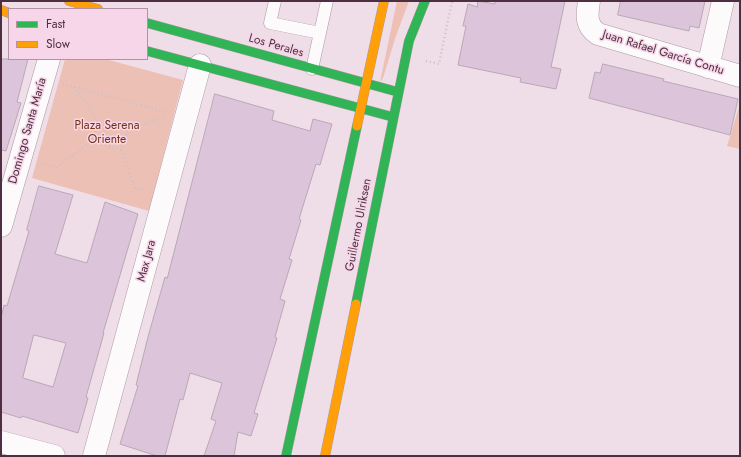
<!DOCTYPE html>
<html>
<head>
<meta charset="utf-8">
<style>
  body { margin:0 }
  #map { position:relative; width:741px; height:457px; overflow:hidden; background:#efdde7; font-family:Jost,sans-serif }
  canvas { display:block }
  .frame { position:absolute; inset:0; border:2px solid #4d2f41; pointer-events:none }
  .legend { position:absolute; left:8px; top:8px; width:140px; height:52px; box-sizing:border-box; background:#f6d6e8; border:1px solid #b293a5; margin:0; padding:5px 7px; list-style:none; font-size:12px; color:#4d2f41 }
  .legend li { display:flex; align-items:center; gap:8px; height:20px }
  .legend b { width:20px; border:1px solid #b293a5 }
</style>
</head>
<body>
<div id="map">
<canvas width="741" height="457"></canvas>
<div class="frame"></div>
<ul class="legend">
<li><b style="height:5px;background:#30b455"></b>Fast</li>
<li><b style="height:5px;background:#ff9f0a"></b>Slow</li>
</ul>
</div>
<script>
const ctx = document.querySelector('canvas').getContext('2d');
ctx.lineJoin = 'round';
function fill(path, color) { ctx.fillStyle = color; ctx.fill(path, 'evenodd'); }
function stroke(path, color, width, dash) { ctx.strokeStyle = color; ctx.lineWidth = width; ctx.lineCap = dash ? 'butt' : 'round'; ctx.setLineDash(dash || []); ctx.stroke(path); }
function drawText(font, color, halo, rows, align = 'center') {
  ctx.font = font + ' Jost,sans-serif'; ctx.lineWidth = 3; ctx.setLineDash([]); ctx.textBaseline = 'middle'; ctx.strokeStyle = halo; ctx.fillStyle = color; for (const [text, x, y, turn = 0] of rows) {
    ctx.save(); ctx.translate(x, y); ctx.rotate((+turn || 0) * Math.PI / 180); ctx.textAlign = isNaN(turn) ? turn : align; if (halo) ctx.strokeText(text, 0, 0); ctx.fillText(text, 0, 0); ctx.restore();
  }
}
fill(new Path2D(`
  M397 1H409L396 36 383 78 380 82Z
  M65 59H105L183 80 149 211 32 178Z
  M740 104V149L727 146Z`), '#edc0b5');
const building = new Path2D(`
  M478 1 495 4V1H565L551 67 561 69 556 89 520 82 521 78 458 65 466 26H463L468 4 477 7Z
  M621 1H705L699 28 690 26 689 31 618 15Z
  M1 59H28L17 102 21 103 6 151 1 150Z
  M603 64 664 79 663 81 738 99 730 135 589 98 595 72 600 73Z
  M215 94 274 111 272 120 310 131 313 119 332 124 320 165 316 164 299 219 301 220 289 259 292 260 280 299 285 301 275 337 277 338 254 413 258 414 251 436 238 432 234 456H204L216 421 211 419 222 383 190 373 183 400 180 399 165 456H157L120 444 138 386 136 385 148 337 165 277 167 278Z
  M39 186 73 195 55 254 87 263 105 202 138 214 103 333H104L86 397 88 398 78 433 22 416 21 418 1 412V318L4 305 7 306 29 231 27 230ZM34 335 66 343 53 387 23 378Z`);
fill(building, '#dcc5da');
stroke(building, '#b9a7b6', 1);
const lane = new Path2D(`
  M275 1 270 23 320 33
  M312 69 327 1`);
const street = new Path2D(`
  M589 1C587 15 585 25 598 34L740 76
  M708 67 723 1
  M1 226 49 59
  M1 442 54 456
  M94 456 200 65`);
const fast = new Path2D(`
  M147 23 398 92
  M147 51 393 117
  M356 304 409 41 425 1
  M286 456 357 126`);
const slow = new Path2D(`
  M69 1 98 9
  M1 10 9 13
  M357 126 384 1
  M325 456 356 304`);
stroke(lane, '#ac98a4', 13);
stroke(street, '#ac98a4', 23);
stroke(fast, '#ac98a4', 10);
stroke(slow, '#ac98a4', 10);
stroke(new Path2D(`
  M426 61 439 64 452 1
  M63 84 166 112
  M74 87 98 121 92 141 121 150 127 130 164 117
  M121 150 135 188 144 190
  M41 163 57 167 92 141`), '#cac0c6', 2.5, [1, 3]);
stroke(lane, '#fdfafb', 12);
stroke(street, '#fdfafb', 22);
stroke(fast, '#30b455', 9);
stroke(slow, '#ff9f0a', 9);
drawText('12px', '#4d2f41', '#f6d6e8', [
  ["Los Perales",276,46,16],
  ["Juan Rafael García Contu",663,53,17],
  ["Domingo Santa María",28,131,-74],
  ["Guillermo Ulriksen",359,225,-79],
  ["Max Jara",147,261,-75]
]);
drawText('12px', '#763312', '#f6d6e8', [
  ["Plaza Serena",107,126],
  ["Oriente",107,140]
]);
</script>
</body>
</html>
